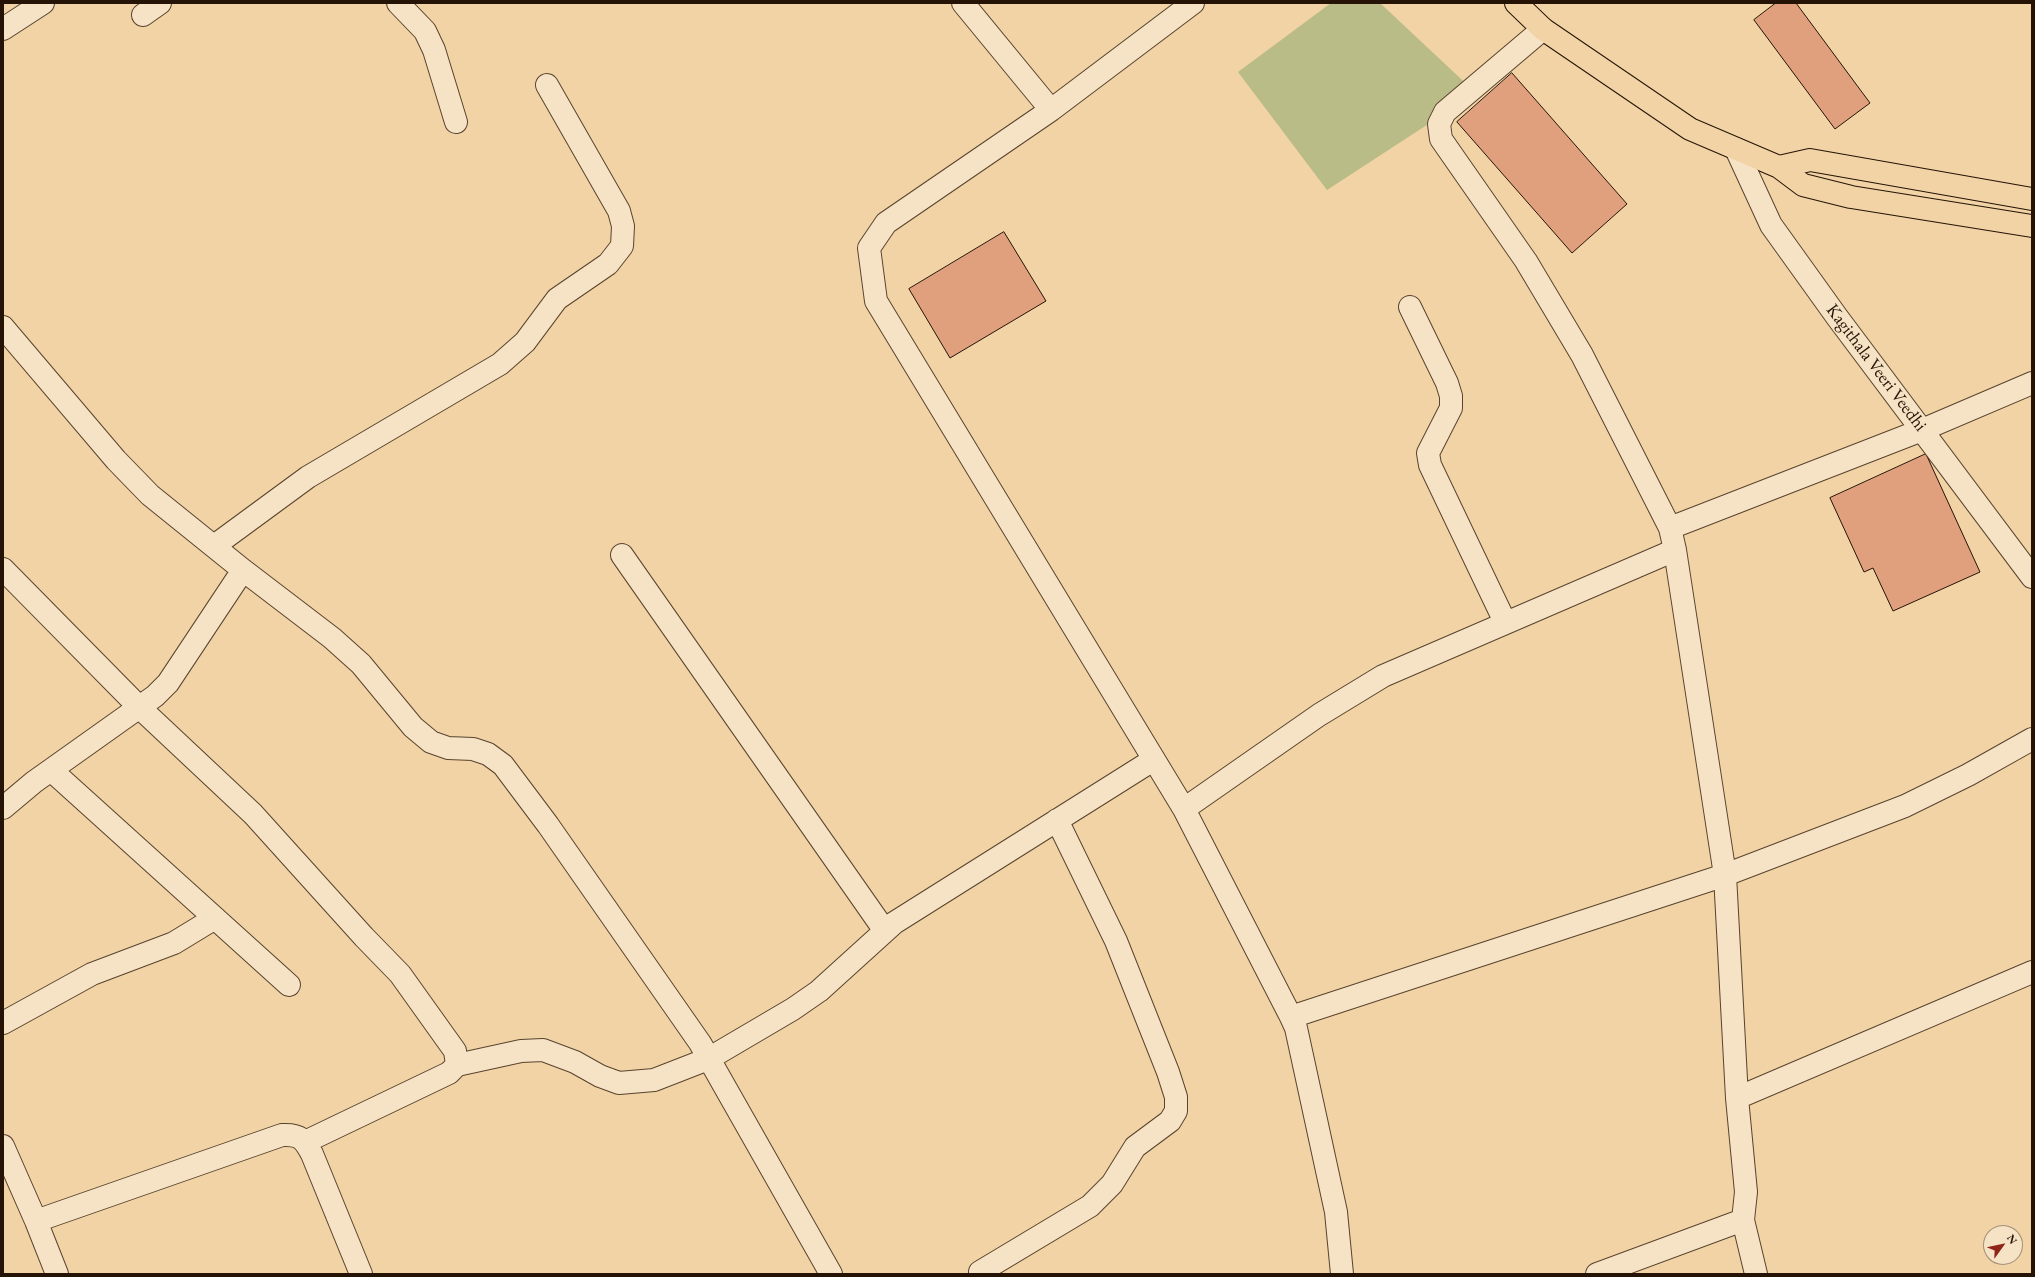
<!DOCTYPE html>
<html>
<head>
<meta charset="utf-8">
<style>
  body { margin:0 }
  #map { position:relative; width:2035px; height:1277px; overflow:hidden; background:#f1d3a5; font-family:"EB Garamond",serif }
  canvas { display:block }
  .frame { position:absolute; inset:0; border:4px solid #251406; pointer-events:none }
  .north { position:absolute; left:1983px; top:1225px; width:40px; height:40px; box-sizing:border-box; background:#f6e2c4; border:1px solid #a29078; border-radius:50%; rotate:57deg; font-size:11px; font-weight:700; line-height:16px; text-align:center; color:#251406 }
  .north::after { content:''; display:block; margin:auto; width:14px; height:18px; background:#8f2418; clip-path:polygon(50% 0,100% 100%,50% 72%,0 100%) }
</style>
</head>
<body>
<div id="map">
<canvas width="2035" height="1277"></canvas>
<div class="frame"></div>
<div class="north">N</div>
</div>
<script>
const ctx = document.querySelector('canvas').getContext('2d');
ctx.lineJoin = 'round';
function fill(path, color) { ctx.fillStyle = color; ctx.fill(path, 'evenodd'); }
function stroke(path, color, width, dash) { ctx.strokeStyle = color; ctx.lineWidth = width; ctx.lineCap = dash ? 'butt' : 'round'; ctx.setLineDash(dash || []); ctx.stroke(path); }
function drawText(font, color, halo, rows, align = 'center') {
  ctx.font = font + ' "EB Garamond",serif'; ctx.lineWidth = 3; ctx.setLineDash([]); ctx.textBaseline = 'middle'; ctx.strokeStyle = halo; ctx.fillStyle = color; for (const [text, x, y, turn = 0] of rows) {
    ctx.save(); ctx.translate(x, y); ctx.rotate((+turn || 0) * Math.PI / 180); ctx.textAlign = isNaN(turn) ? turn : align; if (halo) ctx.strokeText(text, 0, 0); ctx.fillText(text, 0, 0); ctx.restore();
  }
}
fill(new Path2D(`
  M1331 3H1380L1476 93 1327 190 1238 72Z`), '#b9bc87');
const building = new Path2D(`
  M1776 3H1796L1870 103 1835 129 1754 20Z
  M1512 73 1627 204 1572 253 1457 122Z
  M1004 232 1046 301 950 358 909 289Z
  M1926 454 1980 572 1893 611 1873 568 1864 572 1830 498Z`);
fill(building, '#e09f7d');
stroke(building, '#251406', 1);
const minor = new Path2D(`
  M398 3 425 31 434 50 456 122
  M963 3 1051 110
  M1193 3 1051 110 886 223 869 248 876 301 1184 809 1291 1017 1296 1028 1336 1212 1342 1274
  M143 15 160 3
  M3 29 43 3
  M1543 29 1445 112 1439 124 1441 139 1526 261 1582 355 1670 528
  M1736 149 1771 225 1837 317 2032 577
  M1410 307 1447 383 1451 396V408L1428 453 1430 465 1505 622
  M3 327 116 460 150 495 243 570 168 683 155 696 34 782 3 808
  M214 546 308 477 500 364 525 342 557 299 608 264 622 246 623 226 619 211 547 85
  M622 555 885 931
  M3 569 139 707 253 814 364 937 400 974 455 1051 457 1065 449 1073 305 1142
  M243 570 332 638 361 664 413 727 431 742 448 748 473 749 488 754 503 765 548 825 700 1043 831 1274
  M51 770 289 985
  M1184 809 1319 715 1383 676 1675 550
  M1291 1017 1725 875 1905 806 1968 775 2032 739
  M3 1023 92 974 174 943 215 918
  M457 1065 521 1051 543 1050 575 1062 600 1076 619 1083 654 1080 708 1059 793 1009 819 991 894 923 1153 760
  M1737 1098 2032 972
  M3 1146 36 1221 57 1274
  M1743 1220 1756 1274
  M36 1221 282 1135C300 1134 304 1139 312 1154L361 1274
  M980 1272 1090 1206 1112 1184 1135 1147 1170 1121 1176 1111V1097L1168 1072 1116 941 1057 820
  M1597 1274 1743 1220 1746 1192 1737 1098 1725 875 1675 550 1670 528 1922 430 2032 383`);
const major = new Path2D(`
  M1516 3 1543 29 1690 129 1779 167 1803 185 1851 197 2032 226
  M1779 167 1810 160 2032 199`);
stroke(minor, '#58442e', 24);
stroke(major, '#251406', 24);
stroke(minor, '#f6e2c4', 22);
stroke(major, '#f1d3a5', 22);
drawText('18px', '#251406', '#f6e2c4', [
  ["Kagithala Veeri Veedhi",1876,368,53]
]);
</script>
</body>
</html>
